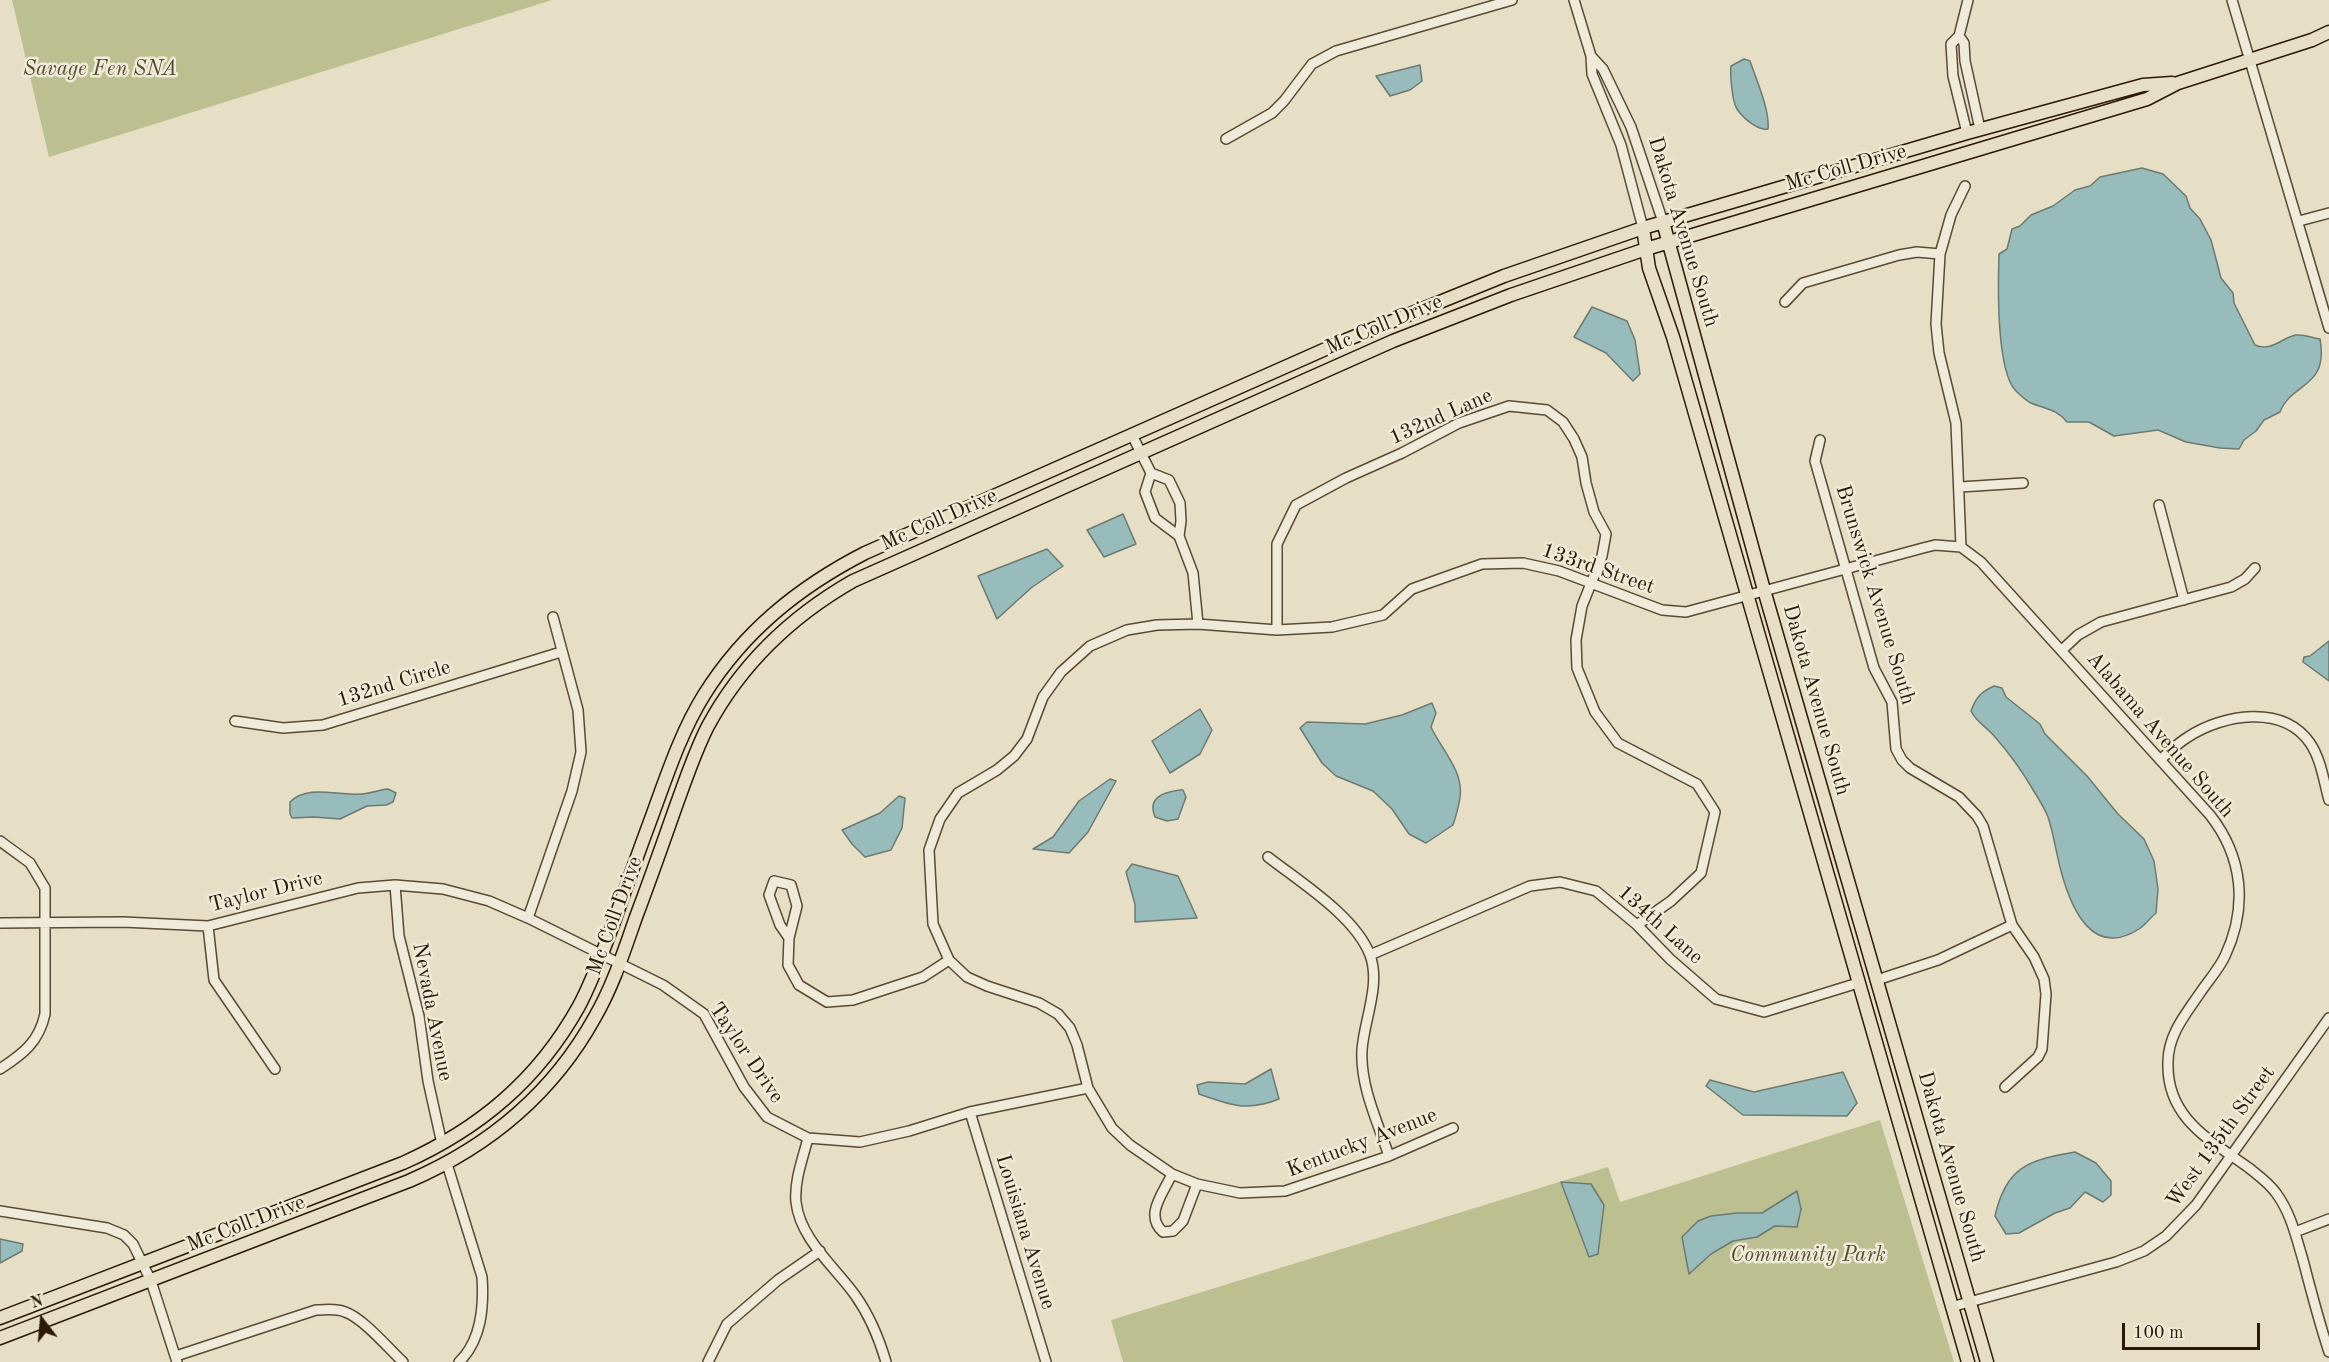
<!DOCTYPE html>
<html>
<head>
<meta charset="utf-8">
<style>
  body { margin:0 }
  #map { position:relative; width:2329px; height:1362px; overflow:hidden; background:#e7dfc5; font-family:"Old Standard TT",serif }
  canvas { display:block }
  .north { position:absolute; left:12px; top:1290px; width:60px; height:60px; -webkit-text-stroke:4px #efead9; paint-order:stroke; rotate:344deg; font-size:16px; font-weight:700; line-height:24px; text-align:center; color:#2b1902 }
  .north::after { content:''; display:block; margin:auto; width:21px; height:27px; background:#2b1902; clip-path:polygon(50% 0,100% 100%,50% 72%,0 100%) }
  .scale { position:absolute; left:2122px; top:1323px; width:138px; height:27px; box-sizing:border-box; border:3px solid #2b1902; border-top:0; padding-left:8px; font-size:18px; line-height:21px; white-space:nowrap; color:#2b1902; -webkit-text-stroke:4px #efead9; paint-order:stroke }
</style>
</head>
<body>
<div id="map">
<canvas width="2329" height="1362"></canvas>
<div class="north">N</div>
<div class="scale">100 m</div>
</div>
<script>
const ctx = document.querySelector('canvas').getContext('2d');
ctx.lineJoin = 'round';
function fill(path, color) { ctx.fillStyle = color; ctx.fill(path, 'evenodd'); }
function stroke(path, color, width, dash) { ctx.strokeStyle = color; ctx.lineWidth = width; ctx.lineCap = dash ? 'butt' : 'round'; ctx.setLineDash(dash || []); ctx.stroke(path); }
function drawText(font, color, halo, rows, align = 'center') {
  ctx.font = font + ' "Old Standard TT",serif'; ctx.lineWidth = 5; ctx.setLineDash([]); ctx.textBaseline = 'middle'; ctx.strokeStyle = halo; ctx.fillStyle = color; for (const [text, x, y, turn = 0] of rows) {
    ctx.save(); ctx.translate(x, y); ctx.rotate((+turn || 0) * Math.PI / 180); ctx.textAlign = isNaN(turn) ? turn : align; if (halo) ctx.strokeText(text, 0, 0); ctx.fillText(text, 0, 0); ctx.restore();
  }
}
fill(new Path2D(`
  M12 0H552L49 157Z
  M1880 1120 1954 1362H1123L1111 1320 1608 1167 1620 1202Z`), '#bcc090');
const water = new Path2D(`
  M1744 59 1750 61C1756 79 1770 110 1768 129 1758 131 1743 118 1737 109 1732 101 1730 75 1731 66Z
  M1420 65 1422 81 1410 90 1390 96 1376 76Z
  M2142 168 2163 174 2186 196 2190 208 2200 219 2211 240 2221 278 2233 293 2234 303 2255 345C2272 352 2281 338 2296 335 2303 334 2313 338 2320 339 2329 389 2291 382 2280 412L2264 420 2256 431 2244 440 2239 449 2220 448 2186 442 2158 430 2114 436 2089 422H2067C2057 409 2045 409 2031 403 2027 401 2020 395 2016 391 1996 371 1998 283 1999 254L2007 249 2012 229 2020 226 2031 215 2053 206 2075 190 2090 186 2100 177Z
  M1592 307 1627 321 1635 340 1640 374 1633 381 1606 353 1574 337Z
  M1123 514 1136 544 1104 557 1087 530Z
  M1047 549 1063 566 1031 588 997 619 978 576Z
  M2329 641V681L2303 662 2304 657 2310 656Z
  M1994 686 2002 688 2006 697 2040 724 2045 734 2087 776 2118 814 2144 839 2154 861 2158 889 2156 913C2150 918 2145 925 2139 929 2092 959 2071 908 2061 871 2056 853 2054 835 2048 817 2045 809 2040 801 2035 793 2024 774 2010 754 1995 737 1987 727 1976 722 1971 711 1976 697 1981 692 1994 686Z
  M1432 703 1436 713 1431 727C1441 749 1464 771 1460 797 1459 806 1456 816 1453 825L1426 843 1409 834 1392 809 1373 791 1336 776 1322 763 1300 728 1307 722 1365 724 1402 715Z
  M1200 709 1212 730 1200 754 1170 773 1152 741Z
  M1110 779 1116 781 1088 832 1069 853 1033 849 1053 837 1079 801Z
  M388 789 396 793 393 802 386 805 367 806 340 819 314 817 292 818 290 814V802C308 784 338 796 359 794 369 794 378 790 388 789Z
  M1180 790H1183L1186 797 1178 819 1167 821 1155 817C1147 798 1163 792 1180 790Z
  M899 796 905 798 902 828 891 850 865 857 852 844 842 830 880 813Z
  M1132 864 1178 876 1197 918 1135 922V904L1126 872Z
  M1271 1069 1279 1099C1247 1112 1230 1105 1199 1094L1197 1085 1208 1082 1245 1084Z
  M1843 1072 1857 1103 1847 1116 1743 1115 1706 1086 1710 1080 1754 1092Z
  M2075 1152 2096 1163 2111 1181V1195L2103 1202 2085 1192 2070 1208 2055 1213 2019 1233 2006 1234 1995 1216C2006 1167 2028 1160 2075 1152Z
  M1561 1182 1591 1184 1604 1205 1598 1254 1589 1257Z
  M1797 1191 1801 1209 1797 1227 1775 1226 1757 1237 1733 1241 1711 1254 1689 1274 1682 1237 1698 1221 1711 1216 1737 1213H1762Z
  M0 1239 23 1244 22 1251 0 1263Z`);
fill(water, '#98bbbb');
stroke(water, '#6c7a71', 1.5);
const minor = new Path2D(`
  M1574 0 1591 56 1592 74 1621 145 1643 228
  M2232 0 2329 328
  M1959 36 1964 43 1965 61 1980 129
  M1591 56 1603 69 1631 127 1663 222
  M1967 133 1953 76 1951 44 1959 36 1968 0
  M1226 139 1272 113 1284 101 1312 64 1336 51 1512 0
  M1965 186 1951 215 1940 254 1936 324 1939 353 1956 423 1961 547 1981 562 2210 815C2243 857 2248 907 2225 956 2219 969 2208 981 2200 993 2185 1015 2168 1035 2168 1062 2166 1118 2210 1140 2249 1168 2259 1176 2269 1183 2276 1193 2291 1213 2296 1237 2303 1260 2311 1291 2319 1322 2329 1352
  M2299 221 2329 213
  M1785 302 1803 283 1899 255 1917 252 1940 254
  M1132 435 1151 473
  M1820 440 1815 461 1874 668 1892 702 1896 749 1902 760 1910 768 1959 797 1977 816 1983 826 2012 925 2034 957 2044 979 2046 994 2042 1049 2038 1057 2005 1087
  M1960 487 2023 483
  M2159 505 2184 600
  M1179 536 1155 518 1145 492 1151 473 1169 480 1180 503 1181 521 1179 536 1193 573 1198 624
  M1277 630V544L1296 505 1346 478 1402 453 1459 423 1509 406 1547 410 1563 422 1574 439 1582 457 1586 483 1594 512 1606 534 1602 556 1582 606 1576 640 1577 668 1595 712 1618 743 1697 784 1715 812 1701 873 1671 901 1637 925
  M2062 650 2078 635 2101 622 2231 587 2245 579 2255 568
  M235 721 283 728 323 725 561 652
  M2160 760C2169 752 2178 743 2188 737 2223 714 2283 704 2310 743 2321 759 2324 782 2329 800
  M0 841 30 863 45 888V1014C39 1042 23 1054 0 1069
  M1268 857C1300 882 1355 916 1370 955 1381 985 1364 1020 1362 1050 1360 1086 1378 1123 1389 1156
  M395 885 399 936 419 1016 428 1081 442 1144
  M528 918 572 791 581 752 578 710 553 617
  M0 923 123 922 208 926 358 888 395 885 443 889 489 901 528 918 663 985 704 1014 744 1087 767 1117 808 1138 860 1142 909 1131 970 1112 1088 1088
  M208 926 214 980 275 1069
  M789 938 780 925 769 895 774 881 791 885 797 906 789 938 788 965 799 985 827 1002 853 1000 923 977 949 960
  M1370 955 1530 886 1560 882 1596 891 1637 925 1670 959 1716 999 1764 1012 1858 983
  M1877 980 1938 960 2012 925
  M970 1112 1046 1362
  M1453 1128 1389 1156 1285 1191 1240 1193 1197 1184 1172 1174 1130 1145 1112 1128 1088 1088 1077 1045 1070 1028 1058 1014 1039 1003 987 986 967 977 949 960 933 924 929 850 940 819 958 793 997 770 1014 756 1027 739 1043 697 1061 672 1090 646 1127 630 1157 625 1198 624 1277 630 1332 627 1383 615 1412 589 1482 564 1523 563 1559 571 1662 610 1686 612 1923 548 1935 545 1961 547
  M808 1138C803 1158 794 1181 796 1202 800 1239 835 1267 855 1295 870 1316 879 1338 886 1362
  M447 1164 482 1277C484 1306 482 1340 459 1362
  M1172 1174C1163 1194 1144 1215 1163 1232L1173 1231 1183 1221 1197 1184
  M0 1211 107 1228 124 1235 133 1244 151 1281 177 1362
  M2295 1232 2329 1219
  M1951 1307 2116 1262 2144 1251 2166 1236 2196 1205 2329 1018
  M176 1356 316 1310C326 1310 335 1308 345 1312 363 1318 388 1348 403 1362
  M708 1362 727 1324 778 1280 820 1251`);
const major = new Path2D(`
  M1663 222 1764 590 1987 1362
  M1643 228 1649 268 1673 337 1968 1362
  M0 1318 403 1163C479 1129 538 1080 579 1006 593 980 603 951 614 922 626 887 639 851 652 816 667 775 681 732 704 695 744 631 799 587 865 553L1346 340 1504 276 1643 228 1967 133 2143 85 2172 83
  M0 1338 409 1181C488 1147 553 1093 595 1017 613 986 624 951 636 917 650 880 663 843 676 806 686 779 695 751 708 726 742 663 792 616 853 581L1393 341 1511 295 1646 249 2147 99 2178 83 2312 40 2329 32`);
stroke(minor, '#5a4a33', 12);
stroke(major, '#2b1902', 15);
stroke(minor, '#efead9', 9);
stroke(major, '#e7dfc5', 12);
drawText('italic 21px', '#564b2d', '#efead9', [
  ["Savage Fen SNA",100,69],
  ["Community Park",1808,1255]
]);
drawText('21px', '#2b1902', '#efead9', [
  ["Mc Coll Drive",1846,168,-16],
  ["Dakota Avenue South",1683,232,73],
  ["Mc Coll Drive",1384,325,-23],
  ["132nd Lane",1441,417,-24],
  ["Mc Coll Drive",939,520,-24],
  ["133rd Street",1598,569,19],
  ["Brunswick Avenue South",1875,595,73],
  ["132nd Circle",394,684,-17],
  ["Dakota Avenue South",1816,700,74],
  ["Alabama Avenue South",2160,735,49],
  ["Taylor Drive",266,892,-14],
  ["Mc Coll Drive",615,916,-70],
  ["134th Lane",1660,925,42],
  ["Nevada Avenue",432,1012,79],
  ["Taylor Drive",746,1053,56],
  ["West 135th Street",2221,1137,-54],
  ["Kentucky Avenue",1362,1143,-21],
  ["Dakota Avenue South",1951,1167,74],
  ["Mc Coll Drive",246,1224,-21],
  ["Louisiana Avenue",1025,1232,73]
]);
</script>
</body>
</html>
